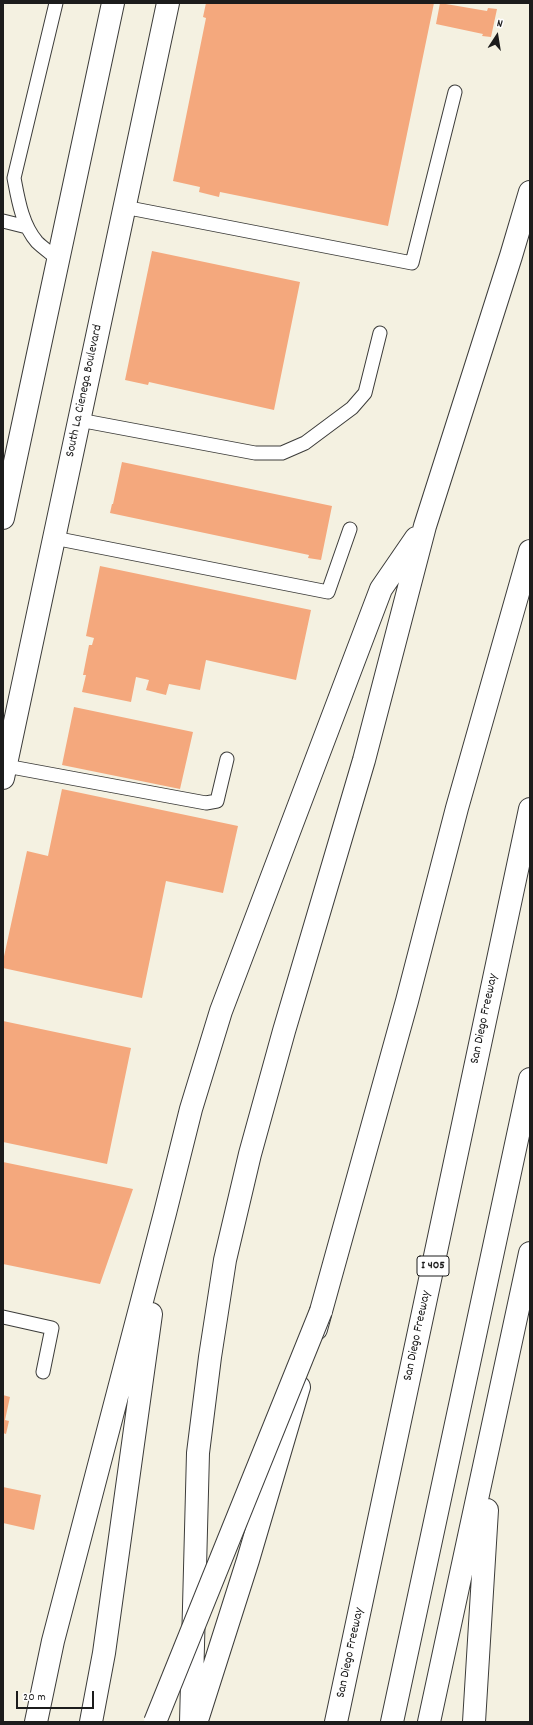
<!DOCTYPE html>
<html>
<head>
<meta charset="utf-8">
<style>
  body { margin:0 }
  #map { position:relative; width:533px; height:1725px; overflow:hidden; background:#f4f1e1; font-family:Dekko,sans-serif }
  canvas { display:block }
  .frame { position:absolute; inset:0; border:4px solid #1c1c1c; pointer-events:none }
  .north { position:absolute; left:477px; top:16px; width:40px; height:40px; -webkit-text-stroke:3px #fff; paint-order:stroke; rotate:12deg; font-size:11px; font-weight:700; line-height:16px; text-align:center; color:#1c1c1c }
  .north::after { content:''; display:block; margin:auto; width:14px; height:18px; background:#1c1c1c; clip-path:polygon(50% 0,100% 100%,50% 72%,0 100%) }
  .scale { position:absolute; left:16px; top:1691px; width:78px; height:18px; box-sizing:border-box; border:2px solid #1c1c1c; border-top:0; padding-left:5px; font-size:12px; line-height:14px; white-space:nowrap; color:#1c1c1c; -webkit-text-stroke:3px #fff; paint-order:stroke }
</style>
</head>
<body>
<div id="map">
<canvas width="533" height="1725"></canvas>
<div class="frame"></div>
<div class="north">N</div>
<div class="scale">20 m</div>
</div>
<script>
const ctx = document.querySelector('canvas').getContext('2d');
ctx.lineJoin = 'round';
function fill(path, color) { ctx.fillStyle = color; ctx.fill(path, 'evenodd'); }
function stroke(path, color, width, dash) { ctx.strokeStyle = color; ctx.lineWidth = width; ctx.lineCap = dash ? 'butt' : 'round'; ctx.setLineDash(dash || []); ctx.stroke(path); }
function drawText(font, color, halo, rows, align = 'center') {
  ctx.font = font + ' Dekko,sans-serif'; ctx.lineWidth = 3.5; ctx.setLineDash([]); ctx.textBaseline = 'middle'; ctx.strokeStyle = halo; ctx.fillStyle = color; for (const [text, x, y, turn = 0] of rows) {
    ctx.save(); ctx.translate(x, y); ctx.rotate((+turn || 0) * Math.PI / 180); ctx.textAlign = isNaN(turn) ? turn : align; if (halo) ctx.strokeText(text, 0, 0); ctx.fillText(text, 0, 0); ctx.restore();
  }
}
fill(new Path2D(`
  M206 3H434L388 226 220 192 219 197 199 192 200 187 173 181 206 18 203 17Z
  M440 3 487 11 488 8 497 9 491 37 482 36 483 34 436 24Z
  M152 251 300 282 274 410 149 382 148 385 125 380Z
  M122 462 332 506 321 560 308 558 309 555 110 513 112 504H113Z
  M100 566 311 610 296 680 206 660 200 690 169 684 166 695 146 690 149 680 136 677 131 702 82 692 86 675H83L89 645H92L94 638 86 636Z
  M74 707 193 732 180 789 62 765Z
  M62 789 238 826 223 893 166 881 142 998 3 968V961L27 851 48 856Z
  M3 1021 131 1048 107 1164 3 1142Z
  M3 1162 133 1189 100 1284 3 1264Z
  M3 1395 10 1397 5 1420 9 1421 6 1434 3 1433Z
  M3 1487 41 1495 34 1530 3 1523Z`), '#f4a87d');
const lane = new Path2D(`
  M56 3 14 178C18 199 22 225 37 242 43 248 52 254 59 260
  M124 207 412 263 455 92
  M3 221 27 227
  M79 420 255 453H282L305 443 352 408 365 393 380 333
  M54 538 328 592 350 529
  M6 766 206 803 217 801 227 759
  M3 1317 52 1328 43 1372`);
const secondary = new Path2D(`
  M3 518 113 3
  M3 778 168 3`);
const highway = new Path2D(`
  M316 1329 407 1001 457 808 530 551
  M198 1717 248 1560 299 1387
  M36 1722 53 1641 165 1213 191 1109 221 1011 381 589 416 538
  M91 1722 104 1653 151 1314
  M191 1722 198 1453 210 1357 225 1260 250 1154 284 1031 364 760 425 526 511 256 530 192
  M336 1722 530 809
  M392 1722 530 1079
  M429 1722 530 1253
  M474 1722 487 1510`);
stroke(lane, '#3c3c3a', 15);
stroke(secondary, '#3c3c3a', 24);
stroke(highway, '#3c3c3a', 24);
stroke(lane, '#fff', 13);
stroke(secondary, '#fff', 22);
stroke(highway, '#fff', 22);
const highwayBridge = new Path2D(`
  M155 1722 321 1311`);
stroke(highwayBridge, '#3c3c3a', 24, []);
stroke(highwayBridge, '#fff', 22);
for (const [x, y, w] of [
  [433,1266,32]
]) { const box = new Path2D(); box.roundRect(x - w / 2, y - 10, w, 20, 3); ctx.fillStyle = '#fff'; ctx.fill(box); stroke(box, '#1c1c1c', 1); }
drawText('bold 12px', '#1c1c1c', null, [
  ["I 405",433,1266]
]);
drawText('13px', '#1c1c1c', '#fff', [
  ["South La Cienega Boulevard",85,391,-78],
  ["San Diego Freeway",485,1019,-78],
  ["San Diego Freeway",418,1336,-78],
  ["San Diego Freeway",351,1653,-78]
]);
</script>
</body>
</html>
